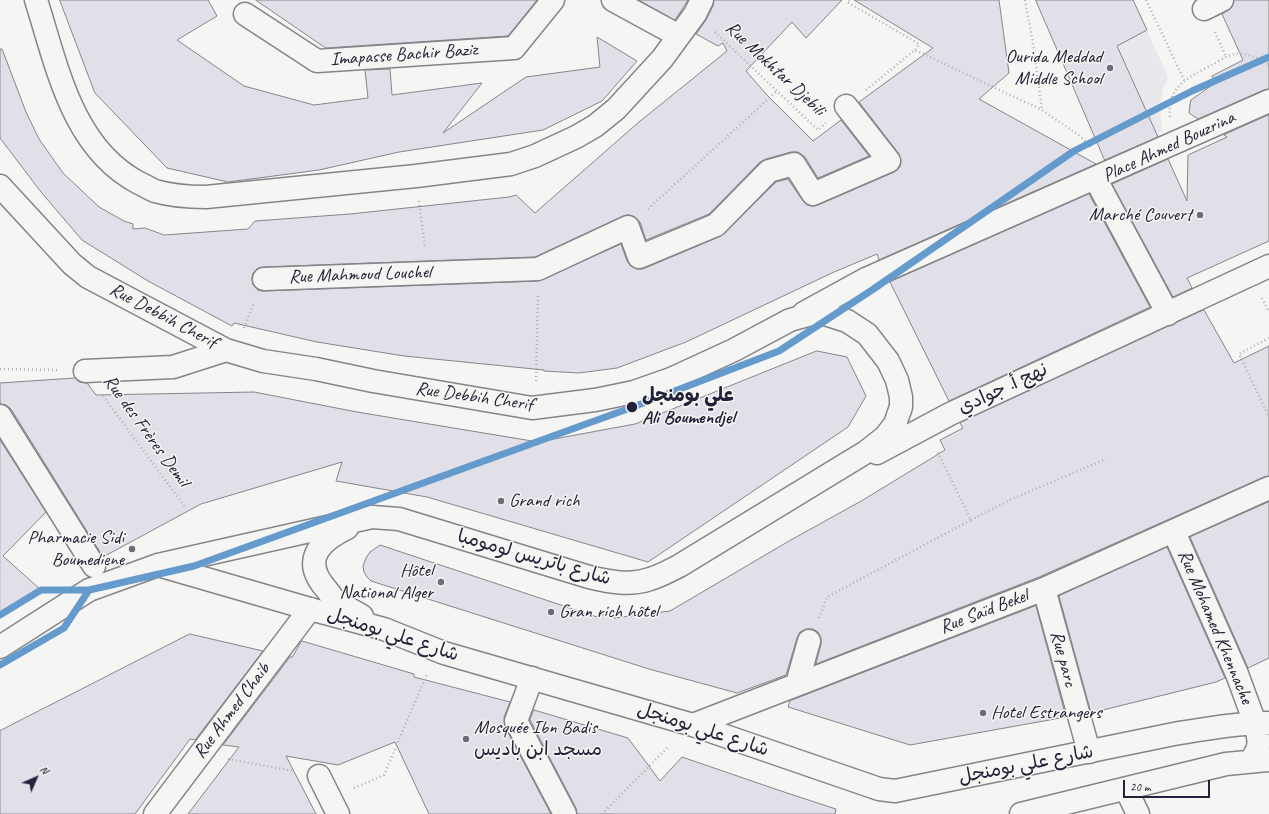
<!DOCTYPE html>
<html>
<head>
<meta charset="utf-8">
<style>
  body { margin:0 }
  #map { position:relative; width:1269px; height:814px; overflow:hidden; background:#f5f5f3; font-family:Caveat,sans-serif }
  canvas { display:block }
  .north { position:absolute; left:16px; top:758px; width:40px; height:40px; -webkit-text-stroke:3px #f6f6f2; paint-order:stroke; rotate:45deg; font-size:11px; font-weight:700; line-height:16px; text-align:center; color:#22223b }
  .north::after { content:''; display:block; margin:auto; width:14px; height:18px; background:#22223b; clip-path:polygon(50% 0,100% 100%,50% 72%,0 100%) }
  .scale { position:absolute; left:1123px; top:780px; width:87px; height:18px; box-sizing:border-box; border:2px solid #22223b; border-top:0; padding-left:5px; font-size:12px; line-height:14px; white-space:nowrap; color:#22223b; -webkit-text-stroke:3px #f6f6f2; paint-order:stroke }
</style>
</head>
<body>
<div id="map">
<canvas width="1269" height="814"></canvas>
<div class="north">N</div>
<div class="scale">20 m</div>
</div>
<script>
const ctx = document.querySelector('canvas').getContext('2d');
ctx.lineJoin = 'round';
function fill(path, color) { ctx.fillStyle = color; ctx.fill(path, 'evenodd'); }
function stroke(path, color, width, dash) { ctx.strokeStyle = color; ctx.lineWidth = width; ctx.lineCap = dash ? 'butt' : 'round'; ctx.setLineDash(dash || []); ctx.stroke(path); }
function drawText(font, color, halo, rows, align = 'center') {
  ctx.font = font + ' Caveat,"Playpen Sans Arabic",sans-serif'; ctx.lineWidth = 3; ctx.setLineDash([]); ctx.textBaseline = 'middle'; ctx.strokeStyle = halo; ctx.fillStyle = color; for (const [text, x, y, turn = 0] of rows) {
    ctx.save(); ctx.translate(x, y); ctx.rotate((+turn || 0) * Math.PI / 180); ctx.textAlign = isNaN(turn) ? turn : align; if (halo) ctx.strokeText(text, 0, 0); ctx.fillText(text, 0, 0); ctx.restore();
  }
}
fill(new Path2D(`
  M1092 0H1133L1168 77 1163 89 1161 100 1160 112 1163 131 1157 134Z`), '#e8e8ed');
const building = new Path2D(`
  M60 0H208L217 16 177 40 244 86 314 105 368 98 365 70 390 69 392 95 482 83 443 133 526 77 600 67 597 37 637 61 602 101 543 130 399 152 319 170 228 182 167 168 95 93Z
  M256 0H537L508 36 326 48Z
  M639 0H688L675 20Z
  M714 0H842L806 38 792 22 746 71 766 94 813 141 841 120 869 156 818 178 805 157 798 152H791L766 159 760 162 709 214 646 240 640 222 635 217 629 215 623 216 535 257 264 267 258 268 253 273 252 279 253 285 258 290 264 291 538 281 621 244 627 261 631 266 637 269H643L721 236 776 182 788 179 803 201 807 205 813 206 818 205 894 172 900 167 901 161 899 154 859 102 933 48 854 0H999L1009 73 979 99 1096 164 879 260 877 254 834 272 686 342 617 368 579 373 544 371V370L404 356 317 342 234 323 232 326 148 281 82 240 41 192 0 138V49H2L26 112 39 139 63 173 99 207 124 221 133 224V229L145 228 164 235 248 229 255 221 350 214 509 197 516 195 535 213 639 122 727 51 723 43 718 46 696 34 706 20 713 6Z
  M1036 0H1133L1147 30 1117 46 1158 137 1105 160Z
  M1234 0H1269V89L1264 90 1198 119 1189 113 1190 104 1191 100 1215 83 1212 76 1243 60 1222 14 1232 7Z
  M1269 115V241L1187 278 1192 288 1173 297 1112 184 1168 159 1187 201 1188 155 1227 137 1224 135Z
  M1089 194 1150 307 949 401 890 282Z
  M1204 310 1234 363 1269 346V476L1264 477 1039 577 816 664 821 644V638L818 632 813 629H806L800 632 797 638 786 675 737 693 649 669 371 581 367 577 364 572 363 566 366 558 370 552 380 545 597 617 614 610V618L670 611 789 541 863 500 945 450 940 440 963 428 960 423Z
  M817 351 847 357 866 396 848 427 648 562 427 497 336 481 342 462 201 504 103 557 11 409 6 405 0 404V383L75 378 80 382 87 383 96 395 254 392 357 412 538 442 635 424Z
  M0 440 46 512 3 556 41 590 0 617Z
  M1269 502V658L1248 668 1190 537Z
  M1167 547 1225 678 1216 682 1091 713 1059 596Z
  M1036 606 1066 717 910 745 788 707 790 701Z
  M190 634 263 651 195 740 190 739 135 814H0V731Z
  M302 641 414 674V677L510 702 504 717 505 727 551 814H429L395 742 338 765 286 756 316 814H188L239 747 223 745 290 657H292Z
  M534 710 628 738 660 781 682 757 784 792 836 809 835 814H577L576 808 530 720Z`);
fill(building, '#e1e0e9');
stroke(building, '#858589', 1);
const minor = new Path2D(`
  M36 0C57 66 72 148 139 183 144 185 150 189 155 191 172 196 190 197 206 197L416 176 511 164 535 156 576 137 595 126 616 109 662 59 695 14 702 0
  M613 0 679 36
  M1204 9 1222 0
  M245 14 317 61 514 48 553 0
  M1095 178 1168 314
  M0 186 72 264 88 277 226 350 263 361 316 369 373 381 532 408 595 400 634 392 671 379 734 350 790 320 819 312 847 321 867 334 888 361 897 380 901 397V407L895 424 885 437 866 452 679 566C669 571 660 576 650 579 630 586 610 582 589 577L399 519 372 517
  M264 279 538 269 628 227 639 257 716 225 769 171 794 164 813 194 889 161 846 106
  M804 313 866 279 1269 101
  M85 371 173 367 226 350
  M0 416 94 566
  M877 453 950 414 1269 266
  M1174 532 1237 674 1255 723
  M1044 589 1089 752
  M532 678 516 721 565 814
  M797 684 809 641
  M693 725 1044 589 1269 488
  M319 776 338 814
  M1126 789 1138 814
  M155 814 310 609`);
const major = new Path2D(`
  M347 528C318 542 301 561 327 590 330 594 333 599 337 602 345 607 354 611 362 616
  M158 565 310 609 384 629 444 653 693 725 879 789 895 791 1174 734C1205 729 1237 723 1269 723
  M0 647 89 590 158 565 372 517
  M1250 761C1262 747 1259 740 1255 723
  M1021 814 1226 764 1269 760`);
stroke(minor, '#858589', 25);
stroke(major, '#858589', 25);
stroke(new Path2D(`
  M849 0 847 2 919 44 915 50
  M1025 0 1033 43 1042 110
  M1146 0 1184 80
  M715 32 818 130 826 123
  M1215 32 1226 57
  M866 90 915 50 1042 110 1080 136 1093 149
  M1170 117C1167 87 1187 78 1210 66 1217 62 1226 56 1235 54 1246 52 1260 59 1269 65
  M419 201 425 248
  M648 209 778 90
  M1262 298 1269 312
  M244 328 254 303
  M1269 338 1239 354 1269 417
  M0 369 59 370
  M536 381 538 294
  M103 396 185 507
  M971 520 1012 499 1106 459
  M819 618 827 597 971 520 937 451
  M228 759 294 771
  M354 788 384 775 427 674
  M602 814 669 746`), '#b0b0b2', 2.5, [1, 3]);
stroke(minor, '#f5f5f3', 22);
stroke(major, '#f5f5f3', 22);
stroke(new Path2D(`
  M0 615 41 590H89L116 584
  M0 665 64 628 89 590 194 566 633 407 779 351 872 290 1074 151 1192 91 1269 57`), '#659acd', 7);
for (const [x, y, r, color] of [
  [1110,68,4,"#6c6c7b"],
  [1200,215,4,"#6c6c7b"],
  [632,407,6,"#22223b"],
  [501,501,4,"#6c6c7b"],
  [132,549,4,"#6c6c7b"],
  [441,582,4,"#6c6c7b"],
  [551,612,4,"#6c6c7b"],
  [983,713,4,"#6c6c7b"],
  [466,739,4,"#6c6c7b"]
]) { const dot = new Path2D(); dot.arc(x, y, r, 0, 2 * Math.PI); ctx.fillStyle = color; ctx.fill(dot); stroke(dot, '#f6f6f2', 1.5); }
drawText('19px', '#22223b', '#f6f6f2', [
  ["Imapasse Bachir Baziz",404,55,-4],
  ["Rue Mokhtar Djebili",775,69,43],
  ["Place Ahmed Bouzrina",1169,147,-25],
  ["Rue Mahmoud Louchel",360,275,-2],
  ["Rue Debbih Cherif",163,316,28],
  ["نهج أ. جوادي",1003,389,-25],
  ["Rue Debbih Cherif",474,397,8],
  ["Rue des Frères Demil",146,431,54],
  ["شارع باتريس لومومبا",534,558,16],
  ["Rue Saïd Bekel",984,612,-21],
  ["Rue Mohamed Khennache",1215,627,67],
  ["شارع علي بومنجل",393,635,18],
  ["Rue parc",1063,659,75],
  ["Rue Ahmed Chaib",232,711,-53],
  ["شارع علي بومنجل",703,730,18],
  ["شارع علي بومنجل",1026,765,-11]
]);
drawText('19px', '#22223b', '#f6f6f2', [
  ["Ourida Meddad",1102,57],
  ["Middle School",1102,79],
  ["Marché Couvert",1192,215],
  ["Grand rich",509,501,"left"],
  ["Pharmacie Sidi",124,538],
  ["Boumediene",124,560],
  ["Hôtel",433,571],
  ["National Alger",433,593],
  ["Gran rich hôtel",559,612,"left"],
  ["Hotel Estrangers",991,713,"left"],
  ["Mosquée Ibn Badis",474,728,"left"],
  ["مسجد ابن باديس",474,750,"left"]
], 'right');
drawText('bold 19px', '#22223b', '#f6f6f2', [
  ["علي بومنجل",642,396],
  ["Ali Boumendjel",642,418]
], 'left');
</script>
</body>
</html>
